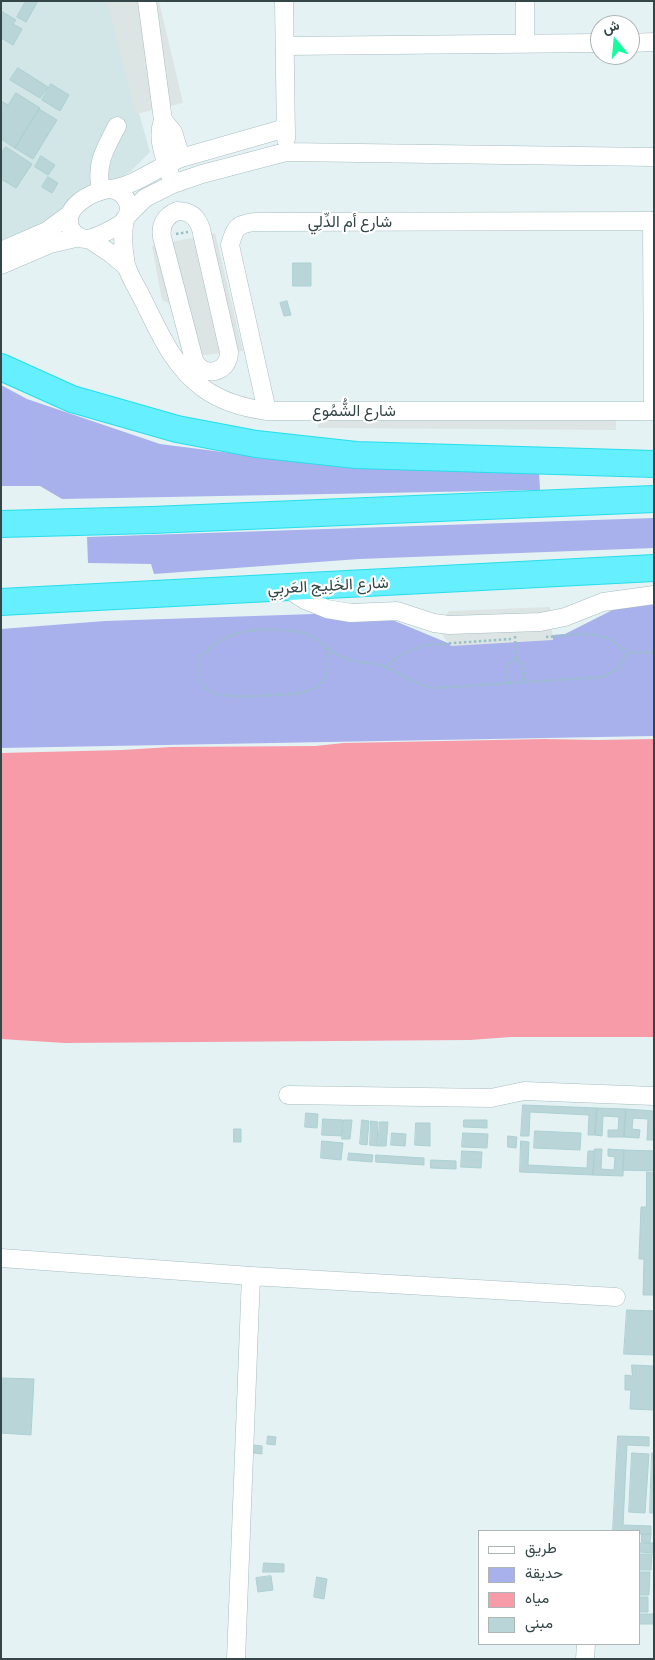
<!DOCTYPE html>
<html>
<head>
<meta charset="utf-8">
<style>
  body { margin:0 }
  #map { position:relative; width:655px; height:1660px; overflow:hidden; background:#e5f2f4; font-family:Cabin,Vazirmatn,sans-serif }
  canvas { display:block }
  .frame { position:absolute; inset:0; border:2px solid #344647; pointer-events:none }
  .legend { position:absolute; left:478px; top:1530px; width:162px; height:115px; box-sizing:border-box; background:#fff; border:1px solid #aeb5b5; margin:0; padding:6px 9px; list-style:none; font-size:15px; color:#344647 }
  .legend li { display:flex; align-items:center; gap:10px; height:25px }
  .legend b { width:25px; border:1px solid #aeb5b5 }
  .north { position:absolute; left:590px; top:15px; width:50px; height:50px; box-sizing:border-box; background:#fff; border:1px solid #aeb5b5; border-radius:50%; rotate:343deg; font-size:14px; font-weight:700; line-height:20px; text-align:center; color:#344647 }
  .north::after { content:''; display:block; margin:auto; width:18px; height:22px; background:#11ff9d; clip-path:polygon(50% 0,100% 100%,50% 72%,0 100%) }
</style>
</head>
<body>
<div id="map">
<canvas width="655" height="1660"></canvas>
<div class="frame"></div>
<ul class="legend">
<li><b style="height:6px;background:#fff"></b>طريق</li>
<li><b style="height:14px;background:#a9b1ec"></b>حديقة</li>
<li><b style="height:14px;background:#f79ba9"></b>مياه</li>
<li><b style="height:14px;background:#b9d5d7"></b>مبنى</li>
</ul>
<div class="north">ش</div>
</div>
<script>
const ctx = document.querySelector('canvas').getContext('2d');
ctx.lineJoin = 'round';
function fill(path, color) { ctx.fillStyle = color; ctx.fill(path, 'evenodd'); }
function stroke(path, color, width, dash) { ctx.strokeStyle = color; ctx.lineWidth = width; ctx.lineCap = dash ? 'butt' : 'round'; ctx.setLineDash(dash || []); ctx.stroke(path); }
function drawText(font, color, halo, rows, align = 'center') {
  ctx.font = font + ' Cabin,Vazirmatn,sans-serif'; ctx.lineWidth = 4.5; ctx.setLineDash([]); ctx.textBaseline = 'middle'; ctx.strokeStyle = halo; ctx.fillStyle = color; for (const [text, x, y, turn = 0] of rows) {
    ctx.save(); ctx.translate(x, y); ctx.rotate((+turn || 0) * Math.PI / 180); ctx.textAlign = isNaN(turn) ? turn : align; if (halo) ctx.strokeText(text, 0, 0); ctx.fillText(text, 0, 0); ctx.restore();
  }
}
fill(new Path2D(`
  M1 1H110L135 99 150 152 131 171 56 222 1 249Z`), '#d2e6e8');
fill(new Path2D(`
  M1 385 27 399 160 444 317 464 506 473 539 472 540 490 62 499 40 486H1Z
  M654 518V548L359 559 154 574 151 564 88 563 87 537Z
  M654 589V736L1 748V629L105 621 373 612 448 643 466 642 565 634Z`), '#a9b1ec');
fill(new Path2D(`
  M107 1H159L183 103 136 114Z
  M215 233 243 351 185 357 173 305 162 300 152 246Z
  M317 417 616 418V430L318 428Z
  M550 607 553 640 451 646 441 633 442 620 449 611Z`), '#dde4e4');
fill(new Path2D(`
  M544 739 597 740 654 739V1037H511L470 1040 65 1043 1 1039V753L122 750 171 747 315 746 344 743Z`), '#f79ba9');
const building = new Path2D(`
  M26 1H38L26 22 17 17Z
  M1 11 16 20 13 24 22 29 13 45 1 38Z
  M18 68 48 87 40 98 10 80Z
  M51 84 69 95 60 111 42 100Z
  M16 93 40 108 15 148 1 139V101L8 105Z
  M39 109 57 120 33 159 15 148Z
  M6 147 32 164 16 188 1 179V153Z
  M41 156 55 165 48 175 35 167Z
  M48 177 58 183 52 193 42 187Z
  M293 263H311V286H293Z
  M287 301 291 315 284 316 280 303Z
  M523 1105 597 1108 595 1135H588L589 1115 530 1112 529 1136H521Z
  M597 1108 626 1109 624 1137H608V1130H618L619 1117 603 1116 602 1136 595 1135Z
  M626 1109 654 1111V1140H647L648 1119 633 1118 632 1129 640 1130 639 1138 624 1137Z
  M306 1113 318 1114 317 1128 305 1127Z
  M323 1119 343 1120 342 1136 322 1135Z
  M344 1120H352L350 1139H342Z
  M362 1120 369 1121 367 1145 360 1144Z
  M464 1120H487V1128L464 1127Z
  M371 1121 378 1122 377 1146 370 1145Z
  M380 1122H388L386 1146H378Z
  M416 1123H430V1146L415 1145Z
  M234 1129H241V1142H234Z
  M535 1131 581 1133 580 1150 534 1148Z
  M392 1133 406 1134 405 1146 391 1145Z
  M463 1133 488 1134 487 1148 462 1147Z
  M508 1136 517 1137 516 1148 508 1147Z
  M322 1141 343 1143 341 1160 321 1158Z
  M521 1141 529 1142 528 1165 587 1168 588 1151H595L593 1175 520 1172Z
  M595 1149H602L601 1169 614 1170 615 1157 608 1156V1149L624 1150 623 1176 593 1175Z
  M624 1150 654 1151V1171L623 1170Z
  M462 1151 482 1152 481 1168 461 1167Z
  M349 1153 373 1155 372 1162 348 1160Z
  M376 1155 424 1158V1165L376 1162Z
  M431 1160 456 1161V1169L431 1168Z
  M647 1172 654 1173V1295H643L644 1259H639L641 1207H646Z
  M627 1310 654 1311V1355L624 1354Z
  M632 1365 654 1366V1410L630 1409 631 1390H625V1375L632 1376Z
  M1 1378 34 1379 31 1435 1 1433Z
  M268 1436 276 1437 275 1445 267 1444Z
  M618 1436 649 1437V1446L627 1445 623 1525 651 1526V1534H639V1531H613Z
  M254 1445 262 1446V1454L254 1453Z
  M632 1453 649 1454 645 1513 629 1512Z
  M652 1453H654V1513H650Z
  M642 1534H651L650 1543 642 1542Z
  M639 1543H654V1553L639 1552Z
  M639 1554H652L651 1570H639Z
  M264 1563 284 1564V1572H263Z
  M639 1572H650L649 1595H639Z
  M271 1576 273 1590 258 1592 256 1578Z
  M317 1577 327 1579 324 1599 314 1597Z
  M639 1597H648V1612H639Z
  M639 1614H654V1624H639Z`);
fill(building, '#b9d5d7');
stroke(building, '#acd0d2', 1);
const minor = new Path2D(`
  M147 1 163 120C156 139 165 157 170 175
  M284 1 286 139
  M525 1V44
  M630 43 654 42
  M285 46 600 43
  M163 120 173 132 181 158
  M111 189C137 185 157 167 181 158L286 128
  M111 189C126 192 135 208 124 221 118 227 94 239 86 239 81 239 76 236 73 232 56 210 93 190 111 189Z
  M101 191C95 164 105 149 117 126
  M177 211C189 211 197 216 201 229L229 352C229 373 203 379 194 360L162 237C160 225 165 216 177 211Z
  M128 215 145 198 173 184 202 174 286 152 654 157
  M125 219C122 234 123 250 126 265 129 275 136 286 141 296 158 329 172 366 203 388 222 402 244 408 267 411H654
  M652 221 653 411
  M89 239 110 253 127 267
  M1 251 47 231 70 214
  M1 265 50 244 80 237
  M267 411 230 245C235 227 237 224 255 222L654 221
  M286 588 305 600 327 609 351 613 397 611 434 623 449 625 540 622 565 617 603 602 654 595
  M288 1095 491 1098 524 1091 654 1096
  M1 1258 251 1276 616 1297
  M236 1659 251 1276
  M585 1659 586 1644`);
const highway = new Path2D(`
  M1 367 72 399 177 429 256 444 356 455 654 464
  M1 524 152 520 654 499
  M1 602 654 568`);
stroke(minor, '#a6bdc0', 19);
stroke(highway, '#27deec', 28);
stroke(new Path2D(`
  M176 234 188 232
  M515 636 516 660
  M546 637C565 636 591 630 609 639 616 642 622 649 628 653L654 652
  M326 648C329 661 331 673 320 684 316 687 312 690 307 691 292 695 223 700 211 692 200 685 197 670 199 658 223 633 245 628 279 630 291 630 305 632 316 639 326 645 333 654 344 658 357 663 372 662 385 667 404 674 413 685 435 688L603 677 617 669 628 653
  M385 667 404 653 425 645 511 639
  M508 683C506 673 504 662 516 660L524 665 523 682`), '#96c0c3', 2.5, [2.5, 2.5]);
stroke(minor, '#fff', 18);
stroke(highway, '#65efff', 26);
drawText('16px', '#344647', '#fff', [
  ["شارع أم الدِّلِي",350,222],
  ["شارع الشُّمُوع",354,411],
  ["شارع الخَلِيج العَربِي",328,586,-3]
]);
</script>
</body>
</html>
